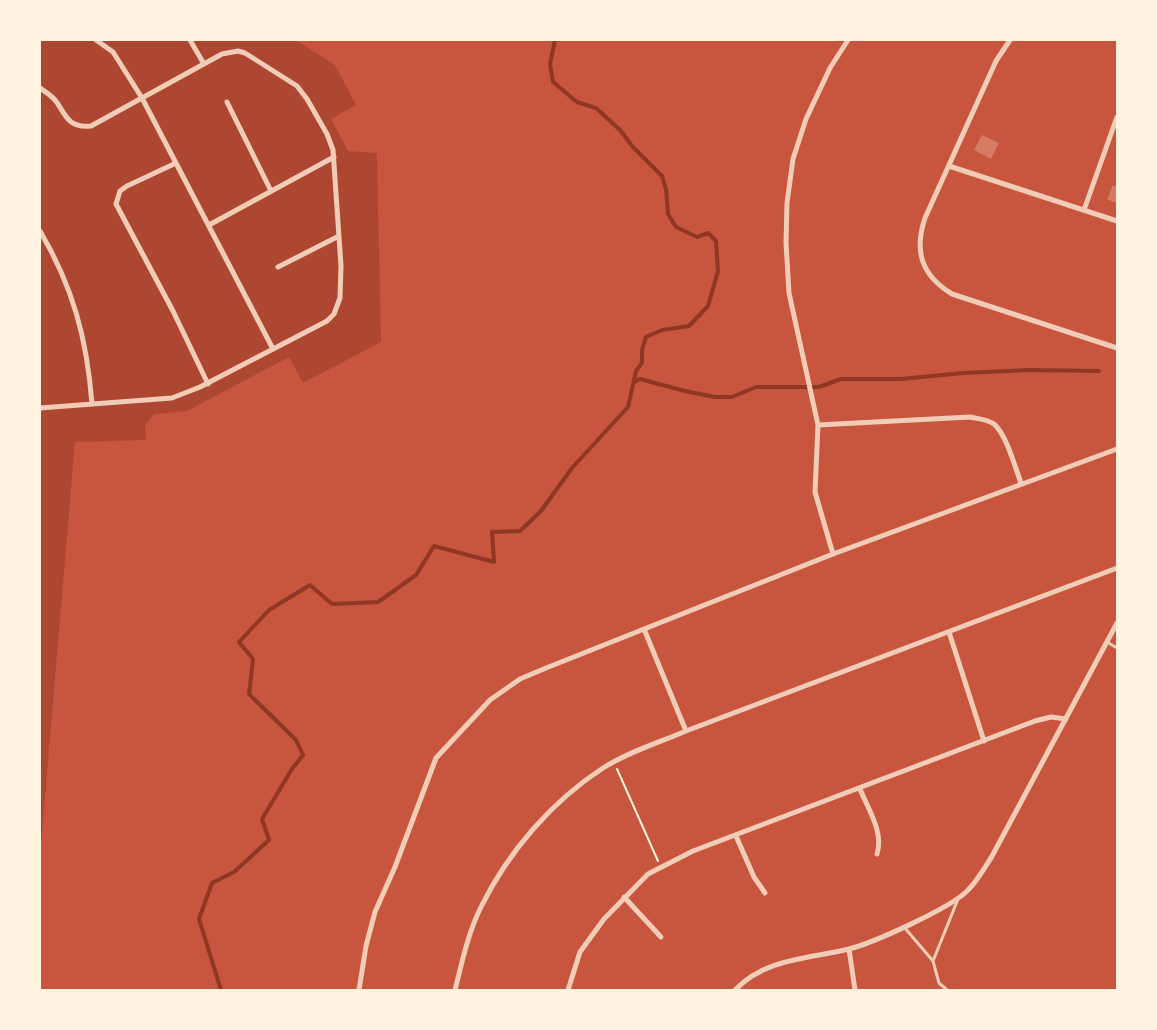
<!DOCTYPE html>
<html>
<head>
<meta charset="utf-8">
<style>
  body { margin:0 }
  #map { position:relative; width:1157px; height:1030px; overflow:hidden; background:#c8553d; font-family:Jost,sans-serif }
  canvas { display:block }
  .frame { position:absolute; inset:0; border:41px solid #fff3e0; pointer-events:none }
</style>
</head>
<body>
<div id="map">
<canvas width="1157" height="1030"></canvas>
<div class="frame"></div>
</div>
<script>
const ctx = document.querySelector('canvas').getContext('2d');
ctx.lineJoin = 'round';
function fill(path, color) { ctx.fillStyle = color; ctx.fill(path, 'evenodd'); }
function stroke(path, color, width, dash) { ctx.strokeStyle = color; ctx.lineWidth = width; ctx.lineCap = dash ? 'butt' : 'round'; ctx.setLineDash(dash || []); ctx.stroke(path); }
fill(new Path2D(`
  M40 40H296L335 65 356 105 331 119 348 151 377 153 381 342 303 383 289 357 187 411 154 414 145 425 146 440 75 442 40 855Z`), '#ae4732');
stroke(new Path2D(`
  M634 382 640 379 685 391 715 397H732L756 387H819L841 379H901L963 373 1030 370 1099 371
  M221 990 199 919 212 883 234 872 269 840 262 819 292 769 303 755 296 740 249 694 253 659 239 642 269 610 310 585 332 604 378 602 416 575 434 546 494 562 492 532 520 531 541 511 572 468 628 407 636 371 642 363V350L646 337 662 330 689 326 708 306 718 271 716 241 708 233 697 237 676 227 668 214 666 189 662 176 632 146 621 131 596 108 577 102 553 82 550 64 555 40`), '#8f3625', 4);
fill(new Path2D(`
  M982 135 999 143 991 159 974 150Z
  M1113 185 1117 187 1116 203 1107 199Z`), '#d67c66');
stroke(new Path2D(`
  M617 769 658 861`), '#fff3e0', 2);
stroke(new Path2D(`
  M1107 642 1117 648
  M904 927 933 961 958 899
  M933 961 939 983 947 990`), '#f1ccb7', 3);
stroke(new Path2D(`
  M96 40 113 52 142 98 273 349
  M190 40 204 64
  M1010 40 996 61 925 218C914 251 921 275 952 294L1117 348
  M40 88C47 93 54 97 58 104 67 119 71 128 91 126L222 54 238 51 245 53 297 86 307 99 327 134 333 150 341 266 340 298 334 314 327 321 200 387 172 398 40 408
  M227 102 271 191
  M176 163 127 186 120 191 116 204 173 311 208 384
  M949 166 1117 221
  M1084 210 1117 117
  M209 225 334 157
  M40 231C73 287 87 339 92 404
  M278 267 339 236
  M818 425 970 417C978 419 987 419 994 424 1006 434 1015 467 1021 483
  M833 554 815 492 818 425 789 293 786 243 787 203 793 159 806 119 830 68 848 40
  M644 629 686 731
  M949 632 984 741
  M860 789C868 809 884 832 877 854
  M736 836 754 877 765 893
  M624 897 661 937
  M849 949 855 990
  M359 990 366 946 375 912 395 867 436 758 490 700 520 679 546 668 833 554 1117 449
  M455 990C462 962 468 933 481 907 508 852 552 801 603 768 628 752 658 743 686 731L1117 568
  M568 990 580 952 604 919 648 874 693 851 1035 721 1051 717 1066 719
  M735 990C766 958 808 959 849 949 873 943 948 909 966 892 976 883 983 870 991 858L1117 623`), '#f1ccb7', 5);
</script>
</body>
</html>
